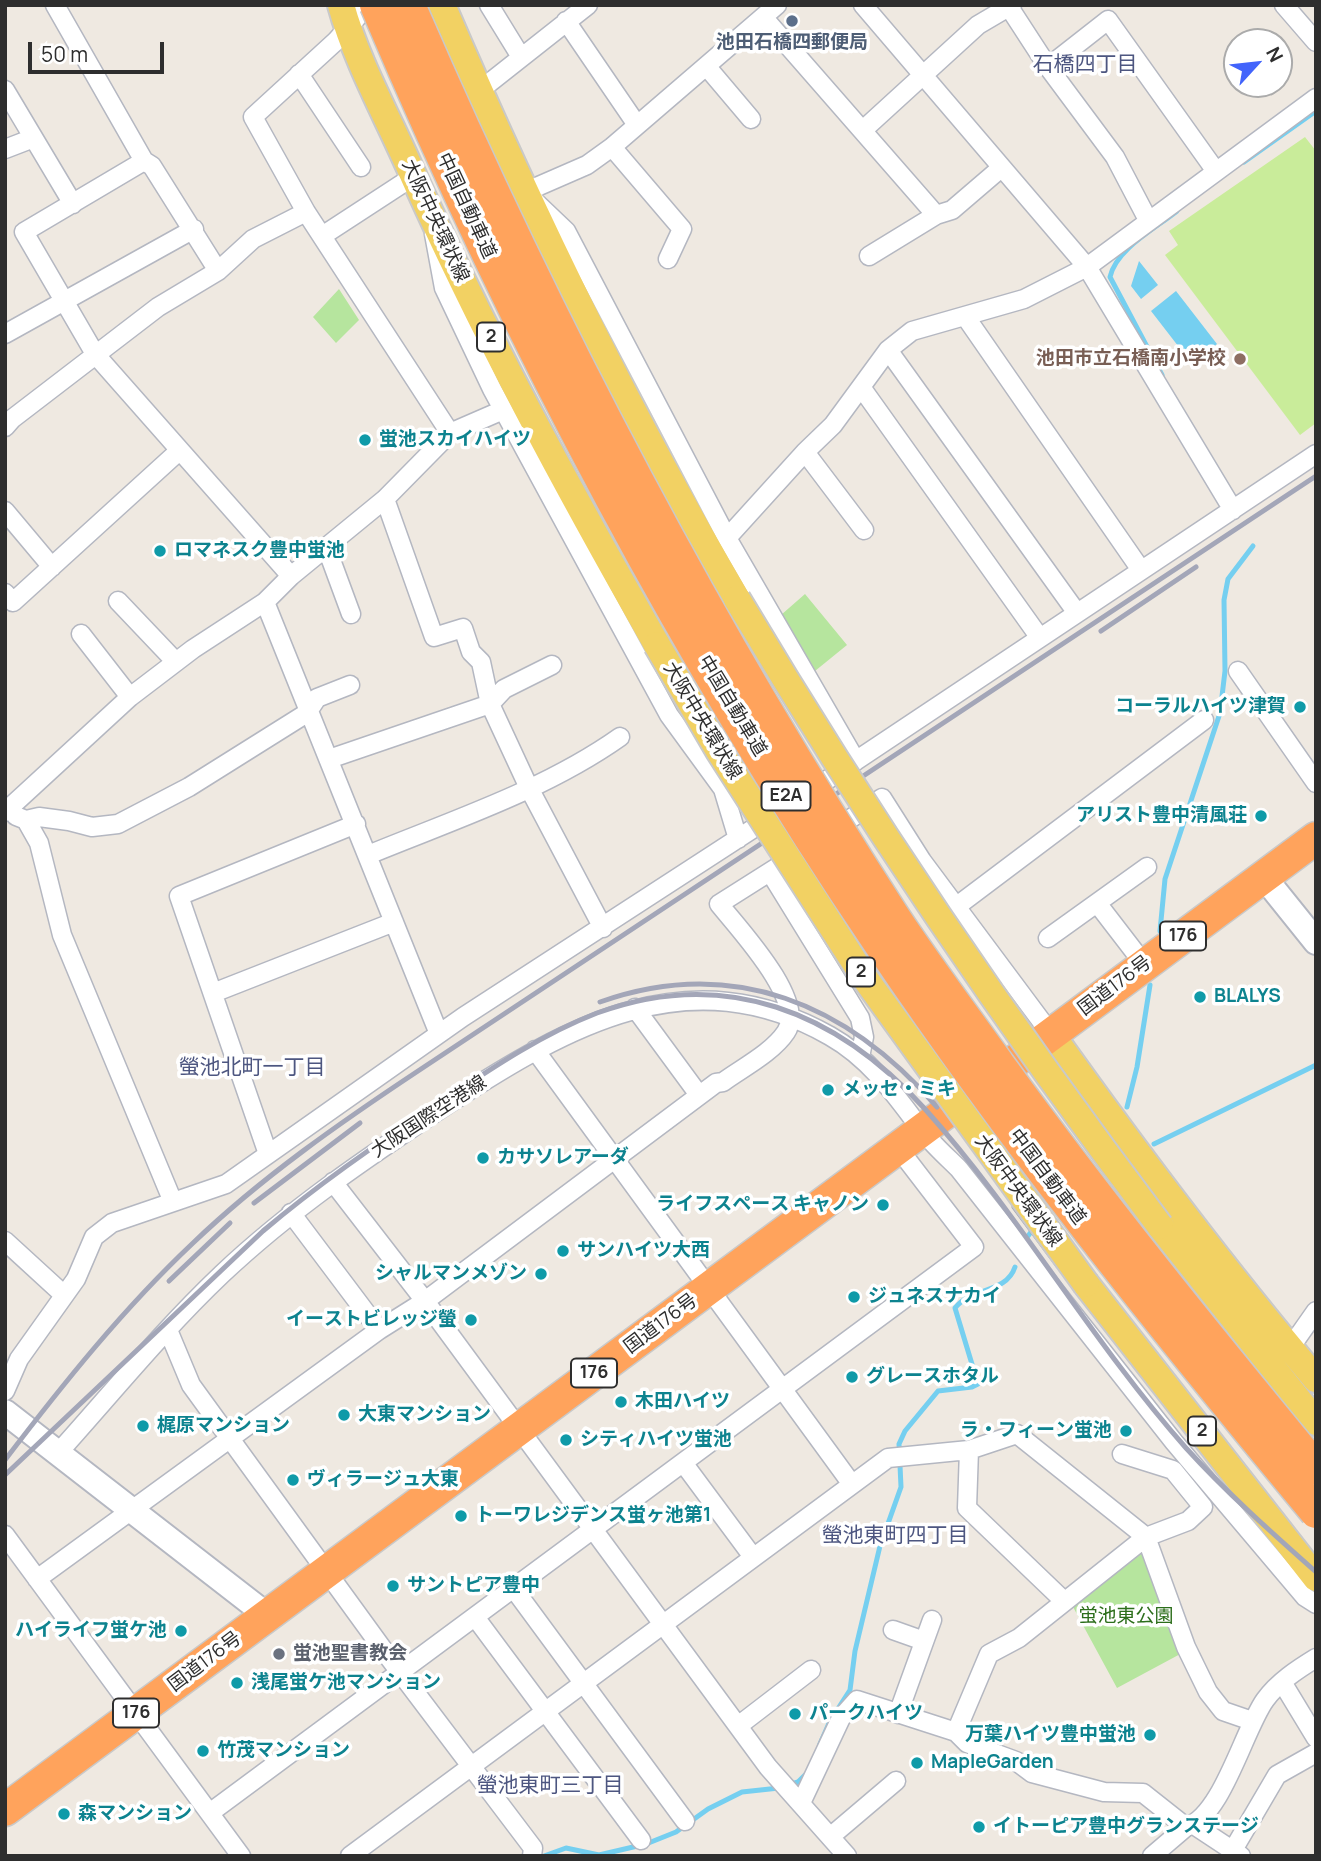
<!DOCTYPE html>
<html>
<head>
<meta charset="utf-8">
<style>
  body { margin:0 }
  #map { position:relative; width:1321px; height:1861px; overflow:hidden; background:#efe9e1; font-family:Manrope,sans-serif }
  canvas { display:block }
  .frame { position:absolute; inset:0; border:7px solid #2e2e2e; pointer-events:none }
  .north { position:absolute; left:1223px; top:28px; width:70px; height:70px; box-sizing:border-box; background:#fff; border:2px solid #ababab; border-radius:50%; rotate:63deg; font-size:19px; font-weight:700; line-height:28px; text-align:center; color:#2e2e2e }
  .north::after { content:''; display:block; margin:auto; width:24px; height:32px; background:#4264fb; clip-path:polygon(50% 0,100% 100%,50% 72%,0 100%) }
  .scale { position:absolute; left:28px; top:42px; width:136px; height:32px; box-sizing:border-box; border:4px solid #2e2e2e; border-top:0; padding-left:9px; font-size:21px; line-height:24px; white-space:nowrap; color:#2e2e2e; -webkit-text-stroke:5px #fff; paint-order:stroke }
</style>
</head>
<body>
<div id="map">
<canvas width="1321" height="1861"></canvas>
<div class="frame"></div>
<div class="north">N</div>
<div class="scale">50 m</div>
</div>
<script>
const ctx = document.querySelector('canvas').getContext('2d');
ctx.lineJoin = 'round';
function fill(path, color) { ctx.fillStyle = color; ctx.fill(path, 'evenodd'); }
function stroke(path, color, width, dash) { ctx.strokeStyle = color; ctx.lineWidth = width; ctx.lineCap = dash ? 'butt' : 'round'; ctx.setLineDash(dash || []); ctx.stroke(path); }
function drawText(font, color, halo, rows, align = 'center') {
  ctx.font = font + ' Manrope,"Noto Sans JP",sans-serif'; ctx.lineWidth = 7; ctx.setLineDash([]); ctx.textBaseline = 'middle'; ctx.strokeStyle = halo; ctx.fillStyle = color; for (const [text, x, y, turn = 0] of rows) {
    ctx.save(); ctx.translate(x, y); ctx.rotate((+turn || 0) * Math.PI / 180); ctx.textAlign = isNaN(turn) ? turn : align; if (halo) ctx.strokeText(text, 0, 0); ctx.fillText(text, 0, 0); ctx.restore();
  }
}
fill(new Path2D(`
  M339 289 359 320 336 343 313 317Z
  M805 594 847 645 815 671 781 615Z
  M1143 1550 1184 1652 1117 1688 1072 1605Z`), '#b6e59e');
fill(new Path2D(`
  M1305 137 1316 151V423L1300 435 1165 255 1178 245 1169 231Z`), '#c9ec9a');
fill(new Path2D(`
  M1139 261 1158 285 1141 299 1131 286Z
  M1176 291 1217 344 1192 364 1151 311Z`), '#75cff0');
stroke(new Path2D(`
  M1244 162 1316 111
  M1162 375 1110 277C1116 249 1156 228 1177 211
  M1160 931 1165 879 1220 713 1225 671 1224 600 1228 579 1253 546
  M1127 1107 1137 1067 1150 985
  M1154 1144 1316 1065
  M1024 1241 1035 1227
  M820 1744 830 1721 850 1690 855 1651 880 1546 901 1487 899 1444 905 1431 938 1391 972 1387 978 1384 955 1308C971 1287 1006 1294 1015 1267
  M544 1856 566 1848 599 1855 646 1844 676 1832 708 1809 742 1792 779 1788 798 1782 805 1775`), '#75cff0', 5);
const street = new Path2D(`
  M55 5 144 161 152 166 218 271
  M368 5 336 41 253 117 306 212 450 433
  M489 5 521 57
  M777 5 612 147 587 165 525 192 566 231 727 538 856 761
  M863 5 1087 267 1233 510
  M1284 5 1316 42
  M1009 7 1048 67 1115 157 1148 220
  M763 17 936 215
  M566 21 637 125
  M707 67 751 119
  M1048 67 1108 20 1215 170
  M299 74 361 167
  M5 90 73 204
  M479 91 588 5
  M863 130 978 25 1012 5
  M612 147 682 229 668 259
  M5 149 31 139
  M144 161 24 232 95 354 291 576
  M434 234 444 288 492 389 669 715 723 789 738 839
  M322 236 414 176
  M869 256 936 215 952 210 1001 168
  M965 316 1141 570
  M5 334 194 229
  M888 350 1077 613
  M861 387 1040 638
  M5 427 12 419 158 307 218 271 253 239 306 212
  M805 452 864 530
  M385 499 434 637 463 628 471 652 481 662 490 704 504 689 552 665
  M5 511 52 567
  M727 538 805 452 833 425 888 350 912 331 1024 299 1087 267 1316 98
  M327 549 351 614
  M5 593 13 602 179 451
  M118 601 176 662
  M265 602 439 1034
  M81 634 130 697
  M1238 671 1316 783
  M329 759 490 704 529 788 603 928
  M806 794 1316 454
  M5 812 130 697 193 649 265 602 291 576 385 499 450 433 503 410
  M16 816 26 820 39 817 69 821 92 827 118 824 189 787 307 713 317 698 350 685
  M26 820 39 843 62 935 173 1202
  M833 830 882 798 922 861 1051 1034
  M368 855C453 820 545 790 620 737
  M770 872 860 1018 864 1037 860 1057
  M1097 903 1137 955 1140 967
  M957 906 1204 720
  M1048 938 1147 867
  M213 993 394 922
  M635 1008 699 1095
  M535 1050 851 1483
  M268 1154 179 896 356 824
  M333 1182 425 1301 768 1767 847 1856
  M291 1213 379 1330
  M5 1241 64 1295
  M168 1330 191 1385 390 1659 533 1848 532 1856
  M1290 1348 1316 1311
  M5 1391 19 1359 76 1279 94 1237 112 1223 226 1184 463 1017 771 817
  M969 1450 967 1508 1063 1600
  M58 1453C112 1393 163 1330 222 1274 291 1209 369 1156 448 1104 568 1026 689 956 830 1036 869 1058 894 1093 920 1128 931 1143 946 1156 959 1169L1174 1442 1305 1597 1316 1604
  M684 1464 753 1557
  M5 1535 241 1856
  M37 1579 379 1330 425 1301 716 1083 723 1082C742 1068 772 1053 786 1032 807 1001 738 928 719 904L798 854
  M514 1589 685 1821
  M475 1617 641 1840
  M893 1630 924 1641
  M1282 1682 1316 1738
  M898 1714 932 1620
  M738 1726 811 1670
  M956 1732 989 1654 1019 1638 1146 1537 1188 1521 1203 1507 1173 1470 1122 1454
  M801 1803 841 1718 857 1700 956 1732 967 1743 1016 1761 1032 1773 1104 1792 1143 1793 1186 1827C1222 1817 1244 1729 1265 1700 1278 1682 1298 1669 1316 1658
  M211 1812 974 1247 898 1148
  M1194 1825 1241 1856
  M830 1837 896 1781
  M1233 1850 1277 1775 1316 1753
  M350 1856 888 1458 969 1450 1017 1434 1146 1537 1186 1647 1208 1692 1223 1711 1252 1721
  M1152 1856 1186 1827`);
const secondary = new Path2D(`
  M1263 876 1316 942
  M5 1412 268 1616`);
const primary = new Path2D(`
  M341 5C356 60 386 114 409 166 482 330 568 489 657 645
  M442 5C529 208 625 408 737 599
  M1051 1034C1135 1152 1222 1268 1316 1379
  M1160 1226 1316 1422
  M1086 1284 1316 1578`);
const highway = new Path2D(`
  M5 1810 1316 838`);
stroke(street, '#b4b7c1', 21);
stroke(secondary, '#b4b7c1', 28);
stroke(primary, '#c9c9c9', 30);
stroke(highway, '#c9c9c9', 35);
stroke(street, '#fff', 18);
stroke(secondary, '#fff', 24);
stroke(primary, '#f2d163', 26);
stroke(highway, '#ffa35c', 32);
stroke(new Path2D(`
  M1101 631 1196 567
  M600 1002C733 955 848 1004 937 1107
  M254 1203 360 1123
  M1014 1207 1058 1266
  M169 1281 230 1223
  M5 1460C63 1384 123 1309 193 1243 262 1177 341 1122 421 1069L1316 476
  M5 1475 263 1231C321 1182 383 1139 447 1098 495 1066 543 1034 597 1013 725 966 837 1012 925 1109 1020 1215 1091 1341 1186 1448 1226 1492 1271 1532 1316 1572`), '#a3a6b8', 5);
const primaryBridge = new Path2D(`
  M737 599C866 816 1007 1024 1160 1226
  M657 645 719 751 864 977 1086 1284`);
const highwayBridge = new Path2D(`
  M376 5C514 331 681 650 880 944 1014 1142 1163 1328 1316 1512
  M409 5C546 322 706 627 894 917 927 967 964 1016 999 1065 1100 1204 1207 1336 1316 1468`);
stroke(primaryBridge, '#c9c9c9', 30, []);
stroke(highwayBridge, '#c9c9c9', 35, []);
stroke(primaryBridge, '#f2d163', 26);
stroke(highwayBridge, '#ffa35c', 32);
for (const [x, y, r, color] of [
  [792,21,7,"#5c6f8a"],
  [1240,359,7,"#8d6e63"],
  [365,440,7,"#0f9aa8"],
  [160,551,7,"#0f9aa8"],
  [1300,707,7,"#0f9aa8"],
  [1261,816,7,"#0f9aa8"],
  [1200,997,7,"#0f9aa8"],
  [828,1090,7,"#0f9aa8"],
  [483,1158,7,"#0f9aa8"],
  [883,1205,7,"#0f9aa8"],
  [563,1251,7,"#0f9aa8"],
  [541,1274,7,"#0f9aa8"],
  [854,1297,7,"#0f9aa8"],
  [471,1320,7,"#0f9aa8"],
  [852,1377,7,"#0f9aa8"],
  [621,1402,7,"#0f9aa8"],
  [344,1415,7,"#0f9aa8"],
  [143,1426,7,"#0f9aa8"],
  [1126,1431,7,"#0f9aa8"],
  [566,1440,7,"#0f9aa8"],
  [293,1480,7,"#0f9aa8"],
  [461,1516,7,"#0f9aa8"],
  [393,1586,7,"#0f9aa8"],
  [181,1631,7,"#0f9aa8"],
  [279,1654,7,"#6b7280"],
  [237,1683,7,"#0f9aa8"],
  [795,1714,7,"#0f9aa8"],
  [1150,1735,7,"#0f9aa8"],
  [203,1751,7,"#0f9aa8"],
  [917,1763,7,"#0f9aa8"],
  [64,1814,7,"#0f9aa8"],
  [979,1827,7,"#0f9aa8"]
]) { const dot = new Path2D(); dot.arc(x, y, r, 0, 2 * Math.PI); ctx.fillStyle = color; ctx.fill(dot); stroke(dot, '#fff', 2.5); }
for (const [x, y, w] of [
  [491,337,28],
  [786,796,49],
  [1183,936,46],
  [861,972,28],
  [594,1373,46],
  [1202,1431,28],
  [136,1713,46]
]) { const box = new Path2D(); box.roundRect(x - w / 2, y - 14.5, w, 29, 5); ctx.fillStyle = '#fff'; ctx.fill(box); stroke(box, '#2e2e2e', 2); }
drawText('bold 18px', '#2e2e2e', null, [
  ["2",491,337],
  ["E2A",786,796],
  ["176",1183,936],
  ["2",861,972],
  ["176",594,1373],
  ["2",1202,1431],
  ["176",136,1713]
]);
drawText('bold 19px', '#4e5e75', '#fff', [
  ["池田石橋四郵便局",792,43]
]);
drawText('19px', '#2e2e2e', '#fff', [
  ["中国自動車道",466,206,65],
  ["大阪中央環状線",435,221,65],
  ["中国自動車道",732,706,59],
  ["大阪中央環状線",702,721,59],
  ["国道176号",1115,986,-37],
  ["大阪国際空港線",429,1117,-33],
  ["中国自動車道",1047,1177,53],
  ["大阪中央環状線",1018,1191,54],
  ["国道176号",661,1324,-37],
  ["国道176号",205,1662,-37]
]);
drawText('bold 19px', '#785e54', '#fff', [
  ["池田市立石橋南小学校",1226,359]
], 'right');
drawText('bold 19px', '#0d838f', '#fff', [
  ["蛍池スカイハイツ",379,440],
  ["ロマネスク豊中蛍池",174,551],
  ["コーラルハイツ津賀",1286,707,"right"],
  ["アリスト豊中清風荘",1247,816,"right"],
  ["BLALYS",1214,997],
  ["メッセ・ミキ",842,1090],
  ["カサソレアーダ",497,1158],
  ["ライフスペース キャノン",869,1205,"right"],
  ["サンハイツ大西",577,1251],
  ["シャルマンメゾン",527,1274,"right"],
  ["ジュネスナカイ",868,1297],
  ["イーストビレッジ螢",457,1320,"right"],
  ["グレースホタル",866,1377],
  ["木田ハイツ",635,1402],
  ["大東マンション",358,1415],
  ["梶原マンション",157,1426],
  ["ラ・フィーン蛍池",1112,1431,"right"],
  ["シティハイツ蛍池",580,1440],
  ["ヴィラージュ大東",307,1480],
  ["トーワレジデンス蛍ヶ池第1",475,1516],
  ["サントピア豊中",407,1586],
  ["ハイライフ蛍ケ池",167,1631,"right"],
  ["浅尾蛍ケ池マンション",251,1683],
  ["パークハイツ",809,1714],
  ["万葉ハイツ豊中蛍池",1136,1735,"right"],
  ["竹茂マンション",217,1751],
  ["MapleGarden",931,1763],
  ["森マンション",78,1814],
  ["イトーピア豊中グランステージ",993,1827]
], 'left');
drawText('19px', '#2c6e1b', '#fff', [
  ["蛍池東公園",1126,1617]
]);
drawText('bold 19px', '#5b616d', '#fff', [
  ["蛍池聖書教会",293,1654]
], 'left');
drawText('21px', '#4d5680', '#fff', [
  ["石橋四丁目",1085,65],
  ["螢池北町一丁目",252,1068],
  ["螢池東町四丁目",895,1536],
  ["螢池東町三丁目",550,1786]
]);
</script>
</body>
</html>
